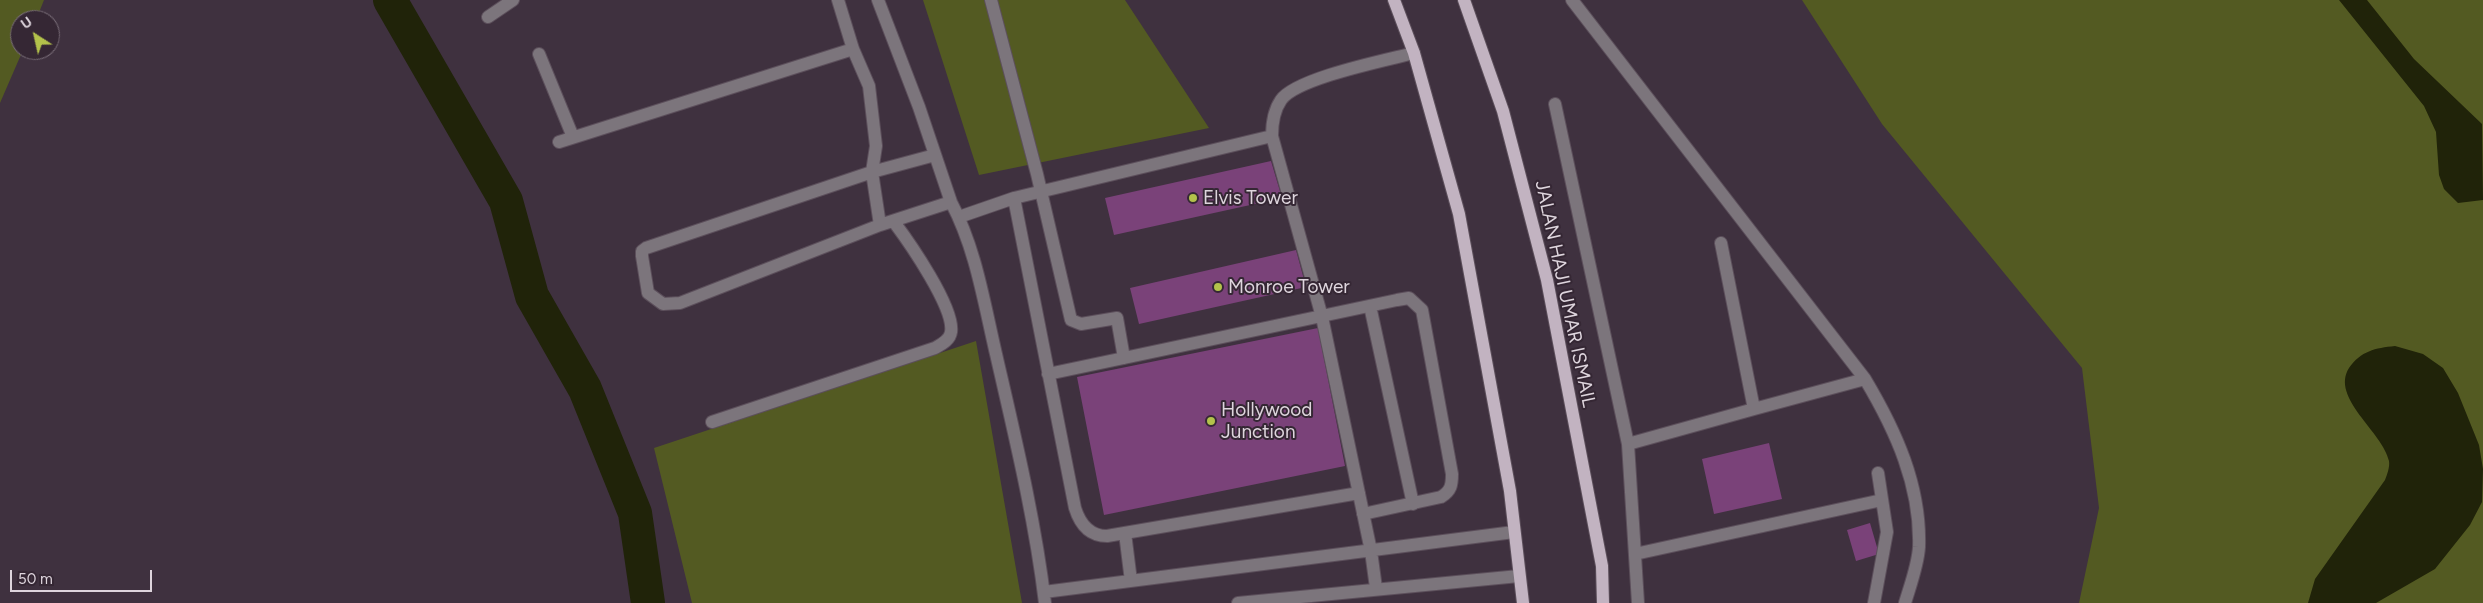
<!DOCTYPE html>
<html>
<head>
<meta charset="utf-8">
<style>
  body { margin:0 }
  #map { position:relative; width:2483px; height:603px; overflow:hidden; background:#3f313f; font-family:Figtree,sans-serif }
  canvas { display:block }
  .north { position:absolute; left:10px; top:10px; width:50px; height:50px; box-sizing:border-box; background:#352734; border:1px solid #796d78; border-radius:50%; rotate:325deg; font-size:14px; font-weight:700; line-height:20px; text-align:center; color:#ded5dd }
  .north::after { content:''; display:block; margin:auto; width:18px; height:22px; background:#b3c24b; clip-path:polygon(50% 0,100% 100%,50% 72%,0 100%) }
  .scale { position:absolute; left:10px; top:570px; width:142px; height:22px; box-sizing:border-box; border:2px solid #ded5dd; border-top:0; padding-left:6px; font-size:15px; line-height:18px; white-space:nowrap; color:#ded5dd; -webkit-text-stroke:4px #352734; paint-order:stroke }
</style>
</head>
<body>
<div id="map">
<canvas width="2483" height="603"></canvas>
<div class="north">U</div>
<div class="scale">50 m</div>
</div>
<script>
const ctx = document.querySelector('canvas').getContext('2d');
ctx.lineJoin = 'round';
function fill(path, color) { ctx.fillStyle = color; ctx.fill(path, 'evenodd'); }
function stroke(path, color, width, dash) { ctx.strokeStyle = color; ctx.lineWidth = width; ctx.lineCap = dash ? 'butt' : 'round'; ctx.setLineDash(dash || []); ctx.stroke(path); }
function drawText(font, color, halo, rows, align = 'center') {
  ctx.font = font + ' Figtree,sans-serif'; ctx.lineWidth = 4; ctx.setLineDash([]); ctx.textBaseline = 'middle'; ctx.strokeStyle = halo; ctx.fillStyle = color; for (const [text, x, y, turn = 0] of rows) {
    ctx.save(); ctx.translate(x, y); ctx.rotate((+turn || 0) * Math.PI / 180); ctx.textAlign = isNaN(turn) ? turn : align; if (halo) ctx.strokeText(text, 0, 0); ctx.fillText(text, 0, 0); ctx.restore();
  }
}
fill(new Path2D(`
  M0 0H44L36 20H20V50H23L0 103Z
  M923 0H1125L1209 128 979 175Z
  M1802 0H2483V603H2079L2099 508 2082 368 1882 124Z
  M976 341 1022 603H692L654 448Z`), '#535a22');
fill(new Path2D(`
  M2339 0H2367L2414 59 2482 124 2483 200 2458 203 2444 189 2439 175 2436 132 2424 106Z
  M2395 346 2423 354 2443 368 2458 393 2479 445 2483 469 2482 502 2470 525 2435 569 2376 603H2308L2315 579 2385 480C2387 475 2390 467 2389 461 2383 432 2330 398 2349 368 2361 351 2375 348 2395 346Z`), '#202309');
stroke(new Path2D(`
  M390 0 506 201 532 296 585 389 635 513 648 603`), '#202309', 34);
fill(new Path2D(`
  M1271 161 1282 198 1114 235 1105 198Z
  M1296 250 1306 287 1139 324 1130 288Z
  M1318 328 1345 466 1104 515 1077 377Z
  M1769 443 1782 499 1714 514 1702 459Z
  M1870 523 1879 554 1856 561 1847 530Z`), '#7a4279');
const minor = new Path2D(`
  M838 0 853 49 869 86 876 146 872 172 880 225
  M878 0 919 107 951 202C976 249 984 303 996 354 1015 437 1035 519 1045 603
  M991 0 1037 174 1071 320 1081 324 1117 318 1124 358 1397 300 1409 298 1422 310 1452 474C1452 485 1451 491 1441 497L1363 514
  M1572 0 1865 379C1896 431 1921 486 1919 547 1918 565 1910 586 1905 603
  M488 17 513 0
  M539 54 573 137
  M1555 104 1628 444 1638 603
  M559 142 853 49
  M935 155 872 172 646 248 642 251V256L648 293 663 304 680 303 880 225 951 202
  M1014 198 1075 508C1080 524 1089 536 1107 536L1359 493
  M959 217 1014 198 1272 136
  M1370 306 1413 504
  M1048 374 1124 358
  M1754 409 1865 379
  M712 422 935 348C942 344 950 340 951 332 955 308 909 242 894 222
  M1628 444 1754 409 1721 243
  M1125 533 1131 581
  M1635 554 1882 500
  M1376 588 1371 551 1322 317 1272 136C1272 124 1274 110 1281 100 1296 78 1387 60 1414 53
  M1044 592 1514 532
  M1238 603 1519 576
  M1874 603 1887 532 1878 473`);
const major = new Path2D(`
  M1394 0 1414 53 1459 214 1510 491 1523 603
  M1464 0 1503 111 1547 280 1602 566 1603 603`);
stroke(minor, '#5c4f5b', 14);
stroke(major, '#5c4f5b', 14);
stroke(minor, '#7c757c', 12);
stroke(major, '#c2b3c1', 12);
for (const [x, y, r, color] of [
  [1193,198,5,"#b3c24b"],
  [1218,287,5,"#b3c24b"],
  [1211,421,5,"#b3c24b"]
]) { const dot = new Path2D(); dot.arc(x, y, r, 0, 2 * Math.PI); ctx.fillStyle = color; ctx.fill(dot); stroke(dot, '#352734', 2); }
drawText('19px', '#ded5dd', '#352734', [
  ["Elvis Tower",1203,198],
  ["Monroe Tower",1228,287],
  ["Hollywood",1221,410],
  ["Junction",1221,432]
], 'left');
drawText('19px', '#ded5dd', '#352734', [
  ["JALAN HAJI UMAR ISMAIL",1565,294,78]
]);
</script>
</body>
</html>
